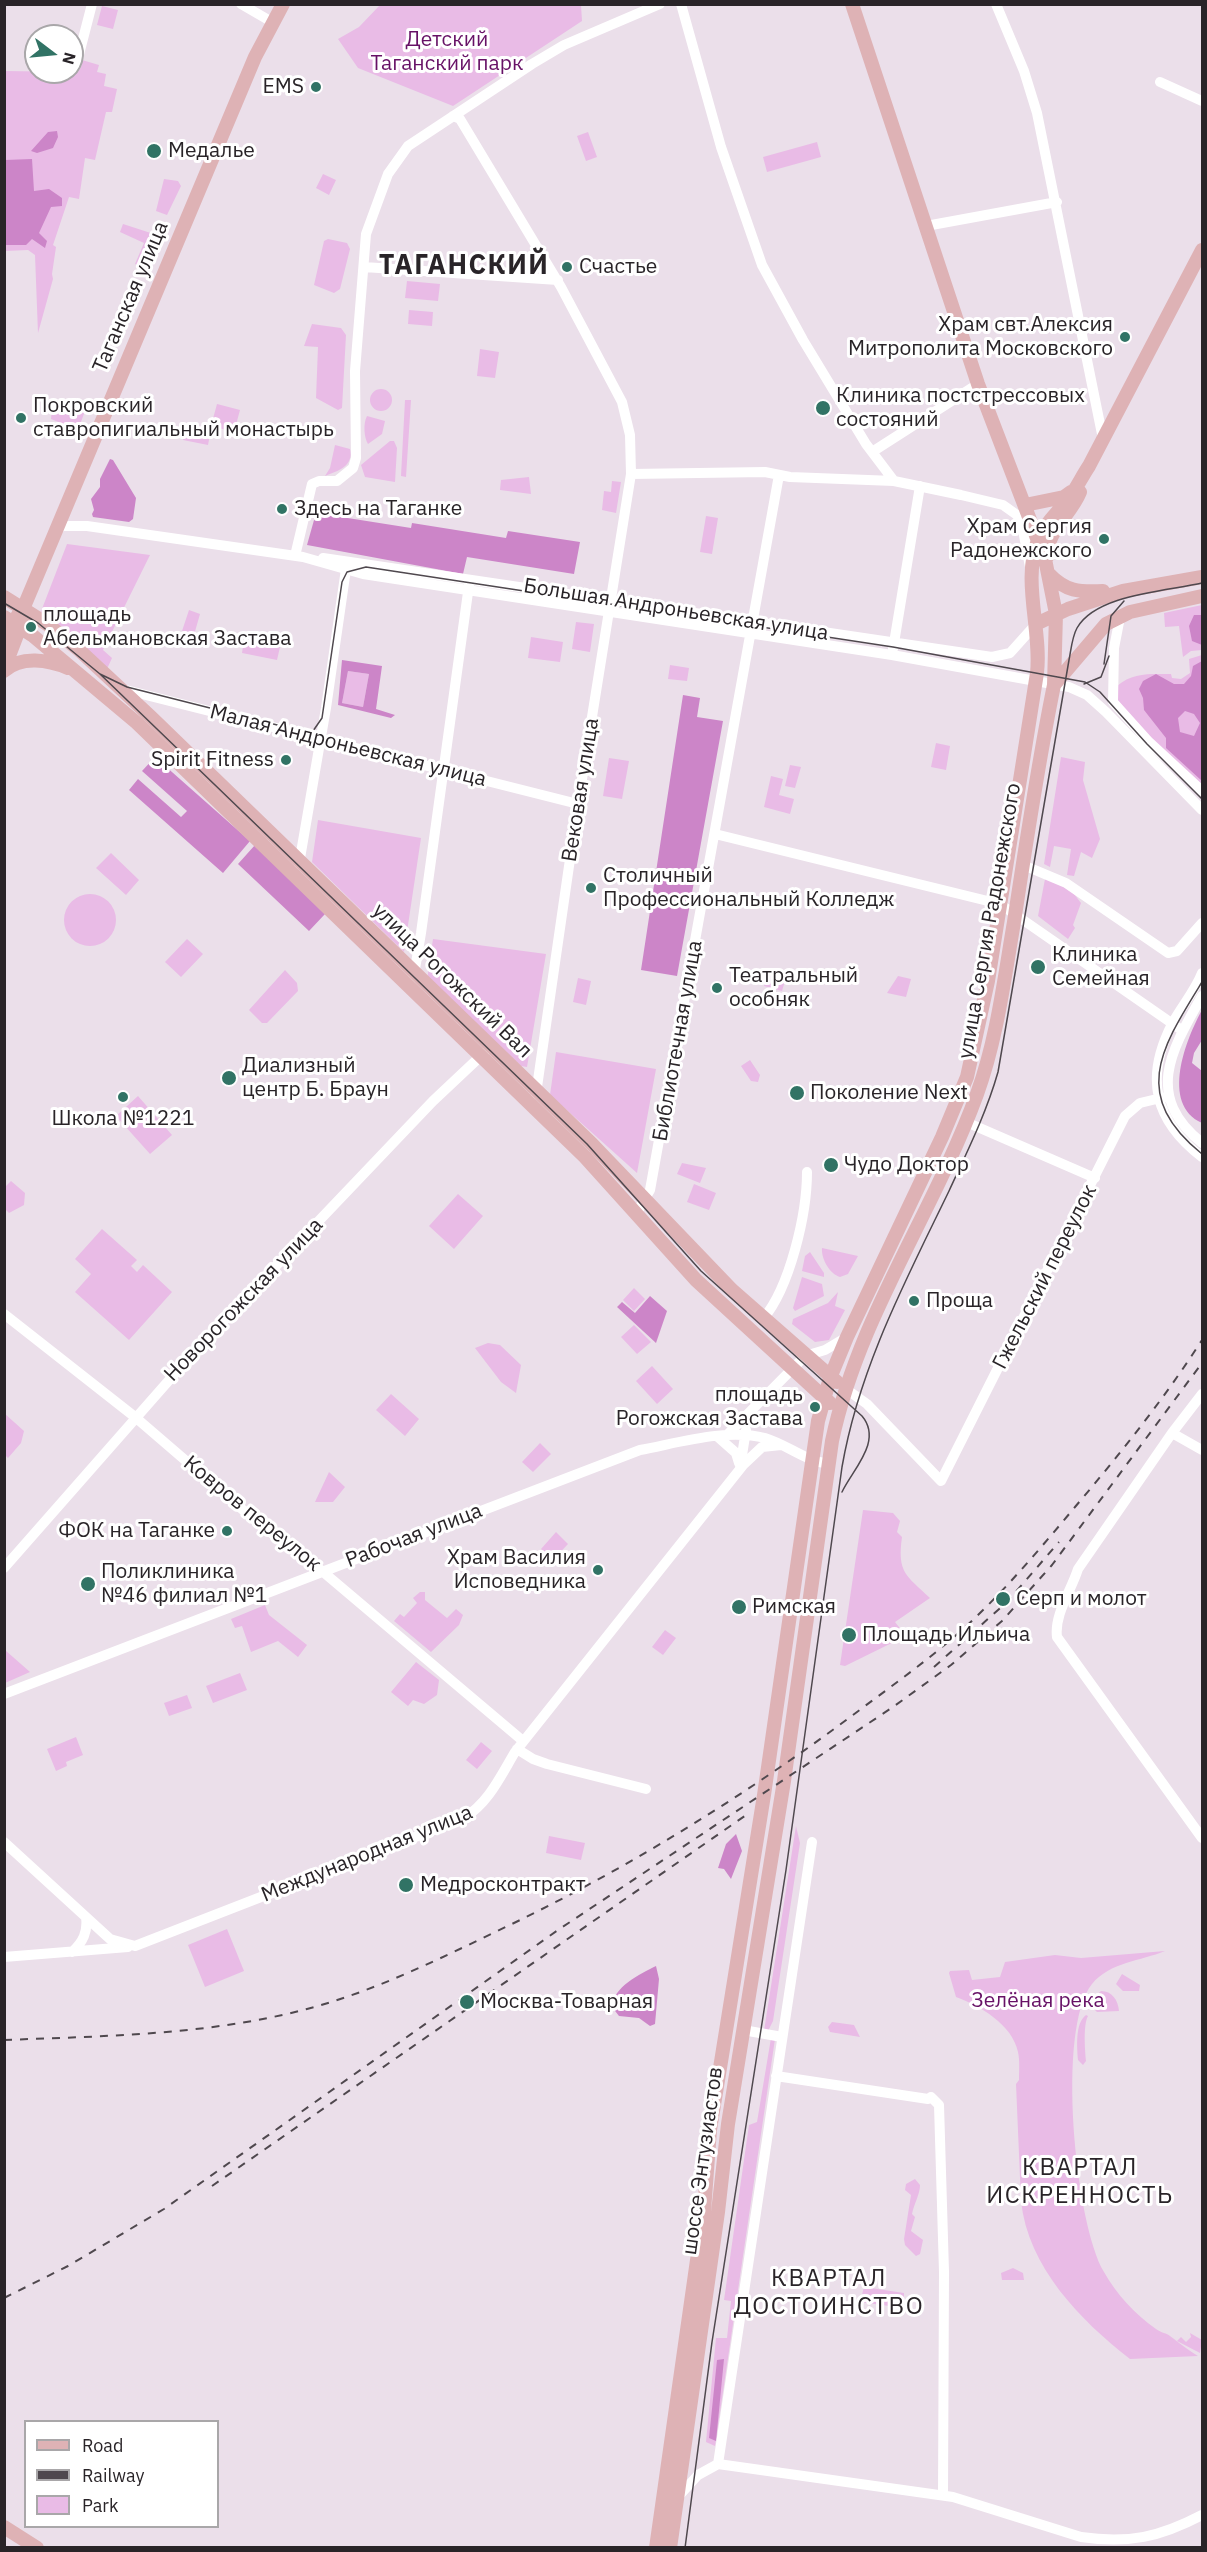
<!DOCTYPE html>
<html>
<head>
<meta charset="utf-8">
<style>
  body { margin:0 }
  #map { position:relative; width:1207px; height:2552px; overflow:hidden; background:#ebdfea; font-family:"IBM Plex Sans",sans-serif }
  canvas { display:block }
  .frame { position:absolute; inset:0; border:6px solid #292428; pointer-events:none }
  .legend { position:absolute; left:24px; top:2420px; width:195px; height:108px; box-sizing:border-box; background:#fff; border:2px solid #a9a7a9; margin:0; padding:8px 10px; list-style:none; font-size:18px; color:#292428 }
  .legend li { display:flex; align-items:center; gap:12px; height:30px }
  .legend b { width:30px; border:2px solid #a9a7a9 }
  .north { position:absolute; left:24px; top:24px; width:60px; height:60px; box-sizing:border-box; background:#fff; border:2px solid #a9a7a9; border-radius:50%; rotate:106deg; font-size:16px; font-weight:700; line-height:24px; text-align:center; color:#292428 }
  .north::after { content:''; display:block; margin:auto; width:21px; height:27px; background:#317365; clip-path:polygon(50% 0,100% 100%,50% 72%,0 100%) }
</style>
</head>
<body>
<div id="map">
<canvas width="1207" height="2552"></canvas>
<div class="frame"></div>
<ul class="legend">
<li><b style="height:8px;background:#deb2b5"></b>Road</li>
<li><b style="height:8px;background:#4f484e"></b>Railway</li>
<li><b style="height:16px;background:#e9bbe6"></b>Park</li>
</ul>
<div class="north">N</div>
</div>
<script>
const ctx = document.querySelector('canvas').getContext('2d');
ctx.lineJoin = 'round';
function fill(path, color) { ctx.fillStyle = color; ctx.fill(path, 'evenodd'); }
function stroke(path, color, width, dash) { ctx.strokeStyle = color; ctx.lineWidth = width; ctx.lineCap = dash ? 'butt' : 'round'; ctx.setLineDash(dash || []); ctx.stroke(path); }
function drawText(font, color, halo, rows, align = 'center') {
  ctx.font = font + ' "IBM Plex Sans",sans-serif'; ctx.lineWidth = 6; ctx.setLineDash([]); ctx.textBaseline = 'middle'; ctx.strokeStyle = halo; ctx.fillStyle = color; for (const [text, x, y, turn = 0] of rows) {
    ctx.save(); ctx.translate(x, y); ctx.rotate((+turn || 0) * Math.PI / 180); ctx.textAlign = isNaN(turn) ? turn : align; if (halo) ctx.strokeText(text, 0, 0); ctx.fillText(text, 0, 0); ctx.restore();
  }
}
fill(new Path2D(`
  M380 5H581L582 21 453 106 358 68 338 39 359 27Z
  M102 6 118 10 113 29 97 25Z
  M82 60 99 65 97 72 106 74 104 86 117 89 112 112H106L95 160 85 158 79 199 69 197 53 245 56 247 52 274 53 279 38 333 35 255 28 250 5 251 4 71 78 72Z
  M588 132 597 157 586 161 577 136Z
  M817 142 821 157 767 172 763 157Z
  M323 174 336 180 329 195 316 188Z
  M164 179 178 181 181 186 167 215 156 211Z
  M123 224 160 236 146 269 135 264 144 243 120 232Z
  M328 239 347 243 350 249 340 289 334 293 314 285 324 241Z
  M407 281 440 284 438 301 405 298Z
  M409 310 433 312 432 326 408 324Z
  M312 324 341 328 346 335 342 408 338 410 316 398 318 347 304 346Z
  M480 349 499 352 495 378 477 376Z
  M370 400a11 11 0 1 1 22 0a11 11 0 1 1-22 0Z
  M405 400H411L406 477 401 476Z
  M217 404 240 410 234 432 211 426Z
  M52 408 85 411 78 430 51 419Z
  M367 416 385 421 382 434 368 444C364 438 363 423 367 416Z
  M188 423 211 429 208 445 183 440Z
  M390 441H394L397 448 395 482 365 477 361 465Z
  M335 445 350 449C354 466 338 471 325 476L330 468Z
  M529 477 531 494 500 490 501 480Z
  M612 481 621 482 616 513 602 510 604 491 611 492Z
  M706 516 718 518 712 554 700 552Z
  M67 544 150 555 103 650 112 658 107 669 40 614Z
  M1202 605V650L1191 651 1183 657 1179 626 1165 627 1164 613Z
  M189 610 200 614 194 635 182 631Z
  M576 622 594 624 590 652 572 649Z
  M531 637 563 642 560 662 528 658Z
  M244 640 280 647 277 660 242 653Z
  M1202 655V786L1158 746 1116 700 1117 686C1133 672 1151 674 1171 674L1172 678 1181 679 1190 673 1189 659Z
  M670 665 689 668 687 681 668 679Z
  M348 671 369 674 363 707 342 703Z
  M936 743 950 746 946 770 931 767Z
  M1061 757 1085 762 1083 780 1100 839 1092 858 1081 852 1074 876 1067 875 1071 849 1054 846 1050 867 1044 864Z
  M609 758 629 761 622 799 603 796Z
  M790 765 801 767 795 788 785 786Z
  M771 776 783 779 779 795 794 799 790 814 764 807Z
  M318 820 421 838 404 952 312 862Z
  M111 853 139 880 126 895 96 868Z
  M1045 879 1068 886 1081 903 1073 925 1075 928 1068 939 1038 916Z
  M64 920a26 26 0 1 1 52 0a26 26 0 1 1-52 0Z
  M187 939 203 954 181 977 165 962Z
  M433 939 546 954 527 1067 521 1066 427 980Z
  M769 969 787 974 782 991 764 986Z
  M285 970 297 983 298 991 267 1023H262L249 1010Z
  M898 976 911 979 906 997 887 993Z
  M578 978 591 981 586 1005 573 1002Z
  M556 1052 656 1069 637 1173 550 1095Z
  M750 1060 760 1075 758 1082 751 1081 741 1066Z
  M138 1096 172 1135 150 1154 116 1116Z
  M682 1163 706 1168 700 1183 677 1174Z
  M11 1181 25 1193 24 1205 9 1213 5 1209 4 1188Z
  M694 1184 716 1193 709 1210 687 1202Z
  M458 1194 483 1216 454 1249 429 1226Z
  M102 1229 137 1260 131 1266 137 1272 143 1265 172 1292 129 1340 75 1292 91 1274 75 1259Z
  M822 1248 858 1256 848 1274 840 1277C830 1274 821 1259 822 1248Z
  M810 1252 824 1273V1277L802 1271 805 1256Z
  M802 1277 822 1284 824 1296 795 1311 793 1308Z
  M634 1288 645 1299 634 1311 623 1300Z
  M838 1292 835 1306 845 1310 829 1340 815 1342 792 1324 793 1319 828 1303Z
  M634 1325 651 1342 637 1354 621 1337Z
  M488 1343 500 1345 521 1365 516 1393 501 1382 475 1348Z
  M652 1366 673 1389 657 1404 636 1381Z
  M391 1394 419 1419 405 1436 376 1410Z
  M4 1413 24 1431 21 1443 8 1458 5 1455Z
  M540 1443 551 1454 533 1472 522 1462Z
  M329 1472 345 1487 333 1502H315Z
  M863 1510 893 1513 900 1521 897 1532 902 1537C897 1573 906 1575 930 1598L895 1622 906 1636 845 1666 840 1665Z
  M556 1532 568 1544 553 1560 541 1549Z
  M420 1592H425V1600L447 1618 456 1609 463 1615 459 1625 431 1652 394 1621 400 1614 404 1617 417 1603 413 1598Z
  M265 1605 269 1615 307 1645 298 1657 278 1641 251 1652 242 1626 235 1628 231 1619Z
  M665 1630 676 1638 663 1655 652 1647Z
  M4 1650H5L30 1672 5 1683Z
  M416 1662 439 1680 437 1695 424 1704 413 1700 408 1706 391 1692Z
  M240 1673 247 1690 213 1703 206 1686Z
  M187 1695 192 1708 169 1716 164 1703Z
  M76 1737 83 1755 66 1762 67 1766 56 1771 47 1749Z
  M481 1742 492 1751 477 1769 466 1760Z
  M796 1826 800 1843 773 2021 768 2031H764Z
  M549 1836 585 1843 581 1860 546 1853Z
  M227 1929 244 1971 205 1987 188 1945Z
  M1165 1951C1141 1961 1110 1962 1092 1984 1056 2028 1075 2223 1104 2272 1117 2295 1135 2314 1156 2329 1161 2333 1167 2333 1170 2336 1179 2343 1187 2349 1198 2356L1130 2359C1080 2320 1028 2267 1021 2201L1016 2084 1019 2080C1019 2071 1020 2061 1018 2052 1012 2024 980 2006 956 1997L949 1973 950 1971 969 1970 972 1980 1000 1977 1005 1962 1055 1955 1081 1958Z
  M1122 1974 1140 1985 1139 1991H1123L1116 1984Z
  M1101 1991C1112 1991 1118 2000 1119 2011L1097 2012 1092 2007V1999Z
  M1086 2015 1088 2016C1083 2025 1085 2050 1086 2061L1083 2065 1078 2060C1077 2047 1075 2023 1086 2015Z
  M832 2022 854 2025 860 2037 830 2032 828 2027Z
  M771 2038 775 2039 715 2446 706 2442 716 2338H727L731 2301 724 2300 749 2125 757 2122Z
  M915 2179 920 2185C920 2194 914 2204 912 2214L915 2217 911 2231 923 2240 920 2254 916 2256 905 2245 904 2239 911 2195 905 2190 906 2184Z
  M1013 2268 1023 2273 1024 2280H1002L1001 2273Z
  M864 2287 904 2293V2308L860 2302Z
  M1190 2333 1202 2340 1200 2353 1177 2341 1181 2337 1186 2342 1191 2337Z`), '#e9bbe6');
fill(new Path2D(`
  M57 131 58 137 53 148 37 153 31 151 48 132Z
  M32 159 34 191 49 189 62 198V206L51 207 39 233 47 241 45 248 32 239 26 245H5V160Z
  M110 459 113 460 136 498 133 519 129 522 93 517 92 514 94 510 91 499 100 487V479Z
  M316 513 411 528 412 523 506 538 508 531 580 542 574 574 467 557 463 574 307 545Z
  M1202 615V614V645L1192 641 1189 626 1194 615Z
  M342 660 382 666 376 709 395 715 391 718 338 705ZM348 671 369 674 363 707 342 703Z
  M1202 661V781L1166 748V738L1144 710 1143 698 1139 689 1143 681 1156 674 1174 684H1184L1191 676 1193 666ZM1185 711 1194 714 1200 723 1194 736 1180 732 1178 718Z
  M683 695 700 698 697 717 723 721 677 976 641 970Z
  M155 757 250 841 223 873 129 790 138 779 181 817 187 811 142 771Z
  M255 845 325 914 309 931 238 864Z
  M1202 1010V1040L1194 1053 1192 1063 1202 1071V1123C1160 1104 1186 1039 1202 1010Z
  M650 1296 667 1311 656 1343 617 1307 622 1302 635 1313Z
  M736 1834 742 1851 731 1879 724 1869 718 1868 726 1844Z
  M656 1966 659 1979 655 2024 650 2026 639 2018 619 2016 612 2007C613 1987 640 1974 656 1966Z
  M724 2359 716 2441 709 2438 717 2360Z`), '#cc85c8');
stroke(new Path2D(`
  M241 4 272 22
  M681 4 721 147 762 265 803 340 866 444 894 481
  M996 4 1024 71 1037 113 1103 439
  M76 66 92 4
  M1160 82 1202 101
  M453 116 460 119 561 287 622 402 630 435 631 474 578 804 536 1094
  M926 226 1057 202
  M364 267 558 280
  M872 452 978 384
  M631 474 765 472 790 477 894 481 961 495 1003 505 1017 515 1022 525 1030 567
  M55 532 62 526H87L303 557 363 574 892 655 1069 687 1087 695 1106 712 1202 810
  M295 556 312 484 319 481H337L353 468 356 458 355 371 366 234 388 174 408 146 532 64 564 45 660 4
  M323 558 992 657 1010 653 1036 624
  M1120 617 1114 648 1113 702 1149 742 1202 791
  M893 649 920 486
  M122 689 578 804
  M715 834 1000 904 1183 1031
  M299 864 326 708 346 569
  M1023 865 1066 883 1168 953 1177 951 1202 923
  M1202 973C1195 991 1181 1007 1172 1024 1144 1079 1155 1121 1202 1157
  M408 984 414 975 421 933 469 585
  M1202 996C1172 1049 1143 1096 1202 1143
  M966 1122 1095 1178
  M636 1214 650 1190 779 475
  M4 1314 135 1417 257 1522 322 1571 523 1741
  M763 1319C790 1287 807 1214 807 1172
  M846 1389 867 1404 941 1481 1125 1116 1140 1103 1169 1096
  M1202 1394 1172 1433 1078 1569C1071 1591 1054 1615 1057 1637L1202 1838
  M1172 1433 1202 1450
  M726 1436 805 1356 825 1350 847 1337
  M718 1437 736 1453 739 1463
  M740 1468 746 1430
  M4 1568 193 1353 433 1101 484 1053
  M4 1694 640 1450C678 1443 726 1428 765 1438 788 1445 805 1461 829 1464
  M517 1749 533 1759 547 1764 646 1789
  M4 1842 110 1939 135 1946 464 1818C489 1802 500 1777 515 1752L744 1464 762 1447 781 1445
  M72 1952C83 1942 88 1932 86 1917
  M4 1957 128 1947
  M743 2030 782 2037
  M776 2076 928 2099
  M931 2097 939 2105 944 2272 943 2495
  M718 2464 812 1842
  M677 2498 698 2475 718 2464 953 2497 1081 2537C1129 2544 1160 2537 1202 2515`), '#fff', 10);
stroke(new Path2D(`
  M1025 505 1064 497 1071 492
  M1047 557C1046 531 1071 515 1080 492
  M1048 573C1066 592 1079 592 1103 591
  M4 597 47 624 78 649 151 717 592 1144 732 1290 837 1382
  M4 617 32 635 137 723 585 1157 696 1280 830 1403
  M1036 624 1068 609 1123 591 1202 577
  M4 637 18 615
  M4 669 20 627 23 609 255 57 283 4
  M4 671C21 655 49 660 68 668
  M1054 685 1106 624 1130 612 1202 596
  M4 2527 37 2548
  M656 2548 704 2211 710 2130 764 1795 818 1421 830 1378 847 1337 942 1137 967 1077 988 981 1037 673C1042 630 1021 579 1039 538 1046 521 1062 509 1072 494 1078 485 1083 475 1089 466L1202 250
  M670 2548 718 2212 728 2124 784 1781 832 1441C858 1317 934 1212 977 1094 997 1039 1004 980 1014 922 1026 843 1038 763 1054 685L1056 614 1045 559 978 384 852 4`), '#deb2b5', 14);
stroke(new Path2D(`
  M4 603 38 623 100 674 587 1144 701 1271 862 1416C883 1441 853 1469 842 1492
  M1104 664 1111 616 1124 601
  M100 674 127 687 297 730 313 731 322 718 342 582 347 572 366 567 893 647 1085 682 1100 692 1147 744 1202 799
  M1084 684 1101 677 1109 656
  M1202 982C1162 1047 1129 1095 1202 1154
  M685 2548 712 2342 786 1870 842 1467C859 1368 906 1280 949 1191 967 1152 986 1114 998 1072L1069 660C1071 650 1072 637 1077 628 1096 594 1168 591 1202 583`), '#4f484e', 1.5);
stroke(new Path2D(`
  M934 1667 1007 1602 1059 1542
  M4 2040C106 2036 208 2035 307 2009 379 1990 447 1955 514 1923 639 1862 755 1789 865 1706 904 1677 943 1649 978 1615 1013 1581 1044 1544 1075 1507 1120 1454 1164 1399 1202 1340
  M212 2186 749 1813
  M4 2298 68 2266 164 2209 558 1930 893 1707 951 1665 1002 1621 1052 1565 1202 1363`), '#4f484e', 2, [8, 8]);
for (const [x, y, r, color] of [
  [316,87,6,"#317365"],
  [154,151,8,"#317365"],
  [567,267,6,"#317365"],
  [1125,337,6,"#317365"],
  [823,408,8,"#317365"],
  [21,418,6,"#317365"],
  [282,509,6,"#317365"],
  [1104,539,6,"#317365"],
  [31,627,6,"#317365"],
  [286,760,6,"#317365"],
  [591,888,6,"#317365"],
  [1038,967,8,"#317365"],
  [717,988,6,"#317365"],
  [229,1078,8,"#317365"],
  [797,1093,8,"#317365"],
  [123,1097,6,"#317365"],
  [831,1165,8,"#317365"],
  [914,1301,6,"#317365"],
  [815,1407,6,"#317365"],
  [227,1531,6,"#317365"],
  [598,1570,6,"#317365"],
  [88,1584,8,"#317365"],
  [1003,1599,8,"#317365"],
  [739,1607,8,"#317365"],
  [849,1635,8,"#317365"],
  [406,1885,8,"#317365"],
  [467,2002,8,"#317365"]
]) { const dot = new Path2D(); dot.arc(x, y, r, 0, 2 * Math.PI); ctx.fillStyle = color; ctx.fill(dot); stroke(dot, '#fff', 2); }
drawText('21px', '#671166', '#fff', [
  ["Детский",447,40],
  ["Таганский парк",447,64],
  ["Зелёная река",1038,2001]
]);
drawText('21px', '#292428', '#fff', [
  ["EMS",304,87,"right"],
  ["Медалье",168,151],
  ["Счастье",579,267],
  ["Храм свт.Алексия",1113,325,"right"],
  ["Митрополита Московского",1113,349,"right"],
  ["Клиника постстрессовых",836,396],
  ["состояний",836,420],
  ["Покровский",33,406],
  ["ставропигиальный монастырь",33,430],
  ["Здесь на Таганке",294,509],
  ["Храм Сергия",1092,527,"right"],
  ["Радонежского",1092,551,"right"],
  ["площадь",43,615],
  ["Абельмановская Застава",43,639],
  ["Spirit Fitness",274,760,"right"],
  ["Столичный",603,876],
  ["Профессиональный Колледж",603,900],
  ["Клиника",1052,955],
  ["Семейная",1052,979],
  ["Театральный",729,976],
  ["особняк",729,1000],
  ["Диализный",242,1066],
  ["центр Б. Браун",242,1090],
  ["Поколение Next",810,1093],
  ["Школа №1221",123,1119,"center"],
  ["Чудо Доктор",844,1165],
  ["Проща",926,1301],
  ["площадь",803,1395,"right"],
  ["Рогожская Застава",803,1419,"right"],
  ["ФОК на Таганке",215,1531,"right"],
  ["Храм Василия",586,1558,"right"],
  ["Исповедника",586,1582,"right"],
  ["Поликлиника",101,1572],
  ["№46 филиал №1",101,1596],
  ["Серп и молот",1016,1599],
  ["Римская",752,1607],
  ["Площадь Ильича",862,1635],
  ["Медросконтракт",420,1885],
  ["Москва-Товарная",480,2002]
], 'left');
drawText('21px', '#292428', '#fff', [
  ["Таганская улица",131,297,-67],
  ["Большая Андроньевская улица",676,610,9],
  ["Малая Андроньевская улица",348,746,14],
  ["Вековая улица",581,790,-81],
  ["улица Сергия Радонежского",990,921,-80],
  ["улица Рогожский Вал",452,981,44],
  ["Библиотечная улица",678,1041,-80],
  ["Гжельский переулок",1045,1277,-63],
  ["Новорогожская улица",244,1300,-46],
  ["Ковров переулок",252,1514,39],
  ["Рабочая улица",414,1536,-21],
  ["Международная улица",367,1854,-22],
  ["шоссе Энтузиастов",703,2161,-82]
]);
ctx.letterSpacing = '1.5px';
drawText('24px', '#292428', '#fff', [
  ["КВАРТАЛ",1080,2168],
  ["ИСКРЕННОСТЬ",1080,2196],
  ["КВАРТАЛ",829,2279],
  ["ДОСТОИНСТВО",829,2307]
]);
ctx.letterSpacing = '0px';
ctx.letterSpacing = '1.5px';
drawText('bold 27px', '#292428', '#fff', [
  ["ТАГАНСКИЙ",464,266]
]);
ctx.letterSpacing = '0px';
</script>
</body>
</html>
